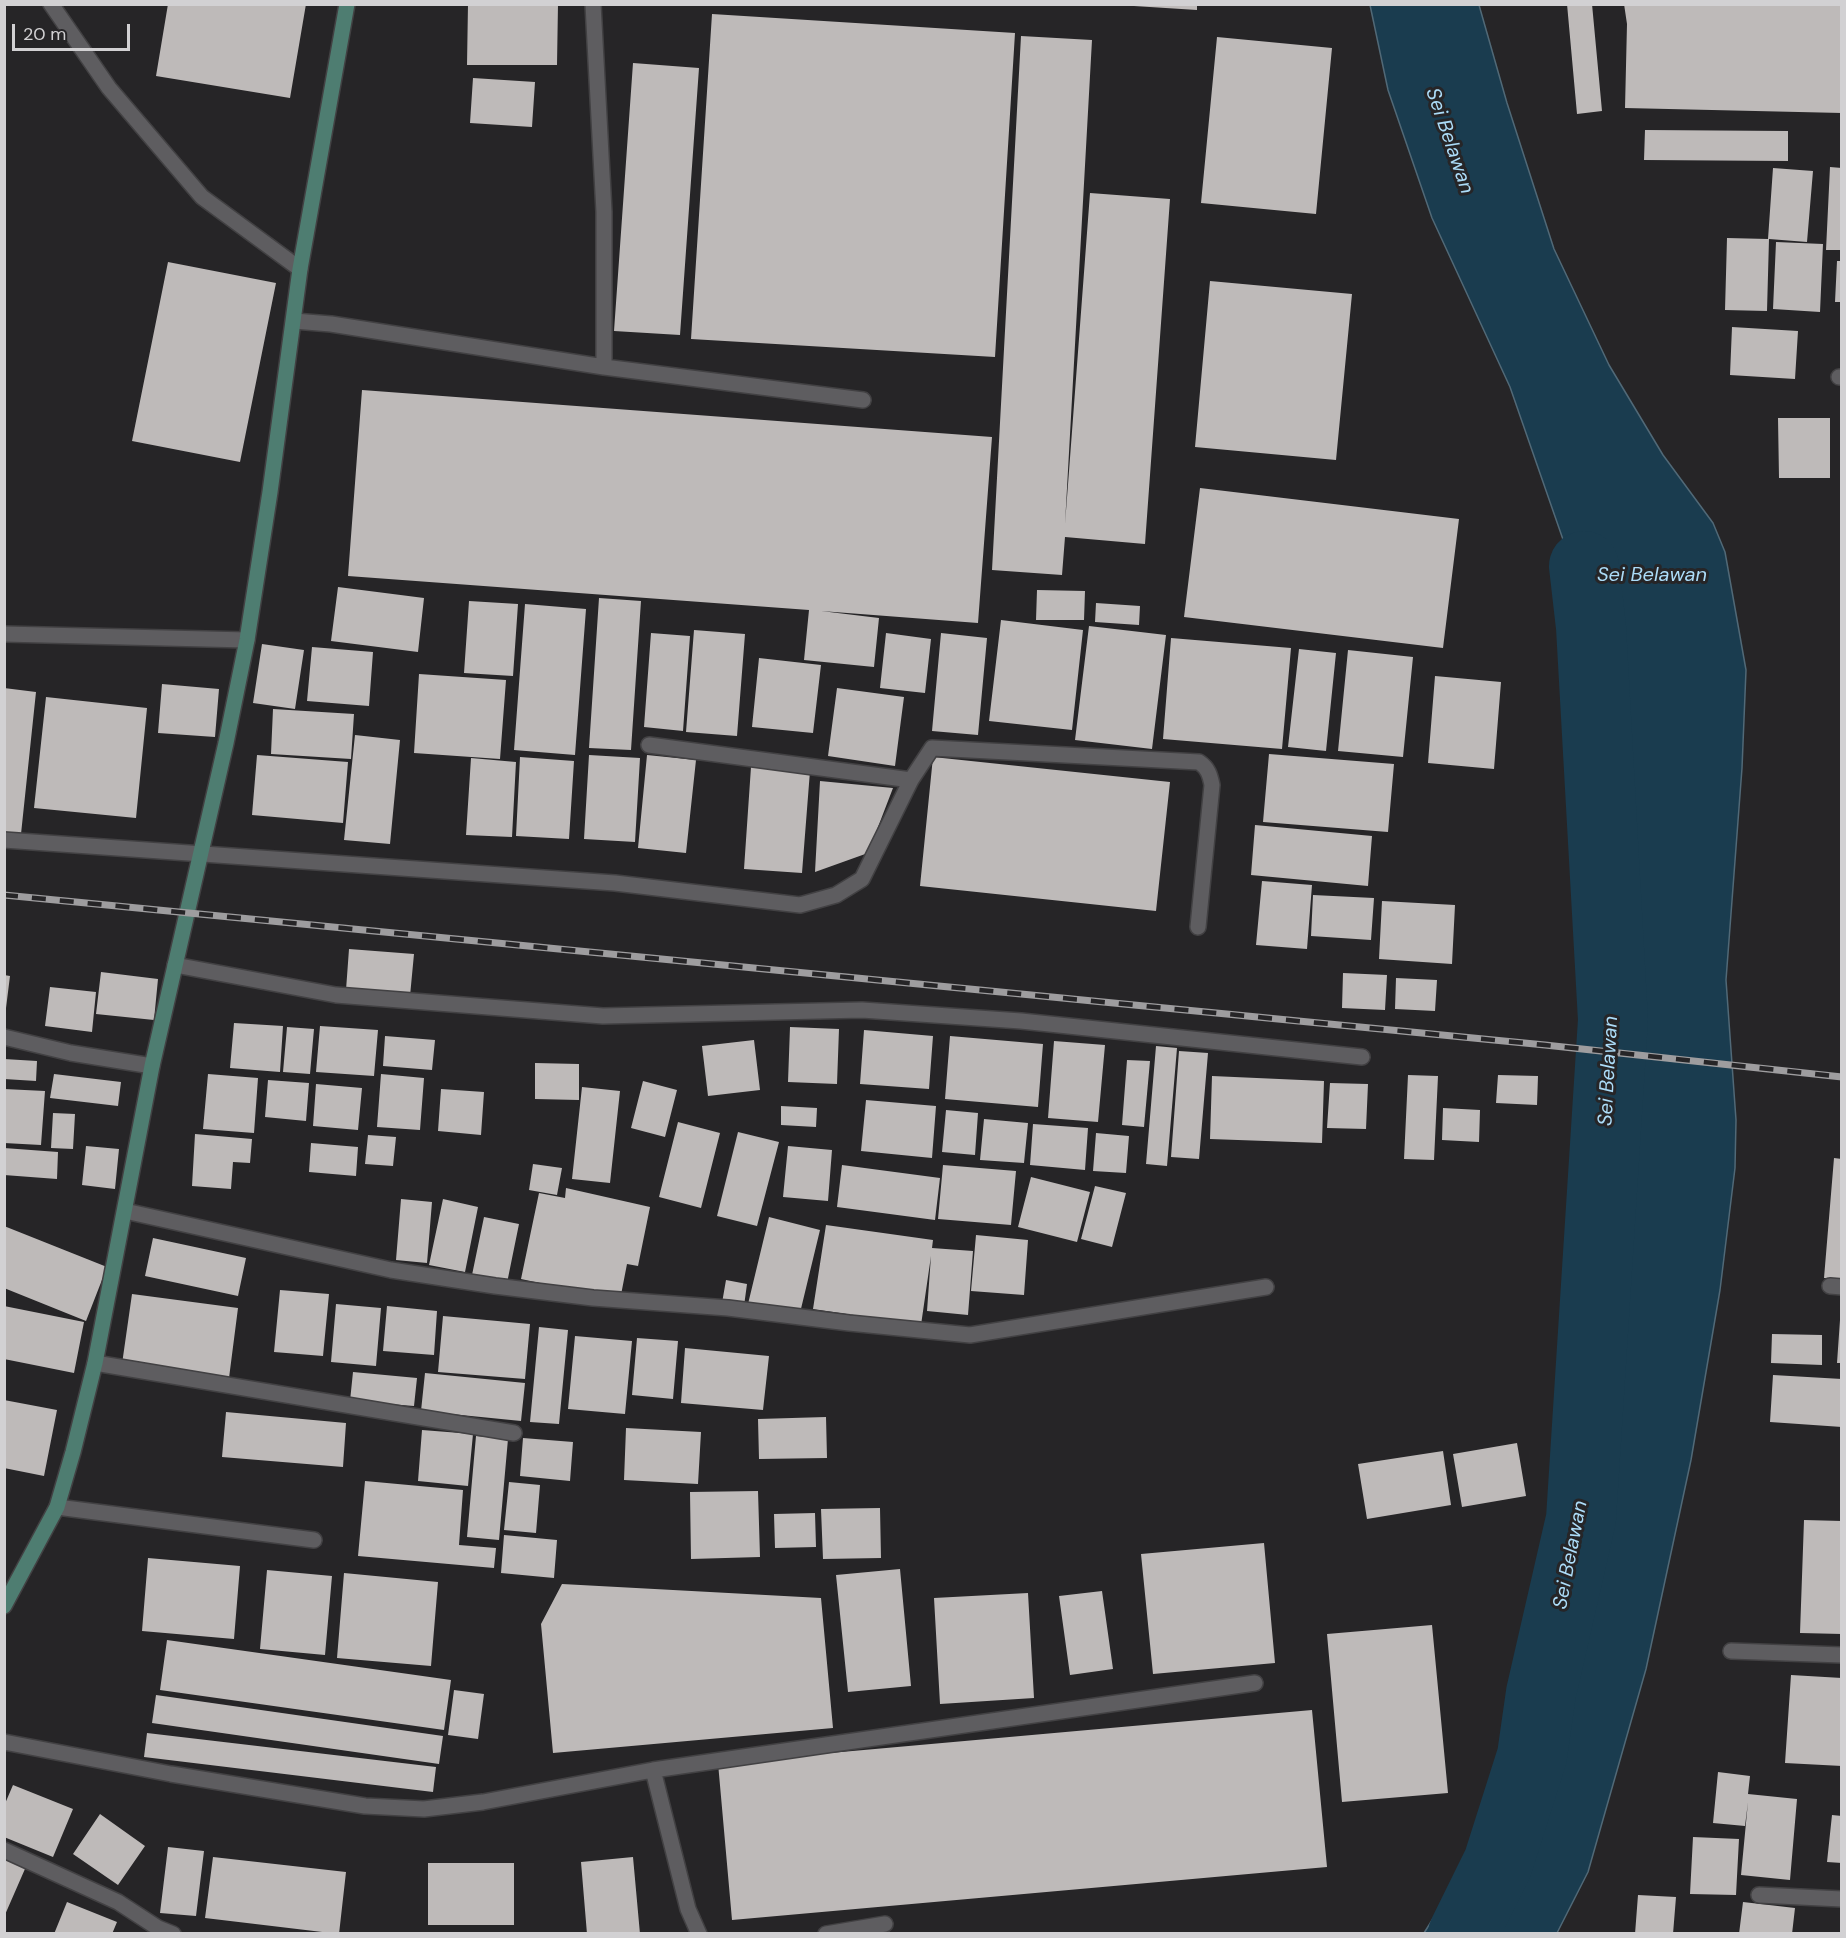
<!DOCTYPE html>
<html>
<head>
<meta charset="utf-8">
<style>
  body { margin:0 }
  #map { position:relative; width:1846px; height:1938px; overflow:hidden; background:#262527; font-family:"DM Sans",sans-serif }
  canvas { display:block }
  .frame { position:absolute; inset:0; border:6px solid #d2d1d3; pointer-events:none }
  .scale { position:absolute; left:12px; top:24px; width:118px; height:27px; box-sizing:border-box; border:3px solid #d2d1d3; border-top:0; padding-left:8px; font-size:18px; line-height:21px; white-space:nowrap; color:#d2d1d3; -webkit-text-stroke:4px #262527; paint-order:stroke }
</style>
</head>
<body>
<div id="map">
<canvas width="1846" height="1938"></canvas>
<div class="frame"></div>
<div class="scale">20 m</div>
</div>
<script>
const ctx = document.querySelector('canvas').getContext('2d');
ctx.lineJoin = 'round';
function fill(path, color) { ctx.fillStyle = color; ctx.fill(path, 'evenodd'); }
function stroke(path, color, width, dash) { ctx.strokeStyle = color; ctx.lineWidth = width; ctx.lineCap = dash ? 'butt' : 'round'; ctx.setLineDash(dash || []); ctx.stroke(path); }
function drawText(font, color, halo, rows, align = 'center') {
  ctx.font = font + ' "DM Sans",sans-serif'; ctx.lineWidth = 6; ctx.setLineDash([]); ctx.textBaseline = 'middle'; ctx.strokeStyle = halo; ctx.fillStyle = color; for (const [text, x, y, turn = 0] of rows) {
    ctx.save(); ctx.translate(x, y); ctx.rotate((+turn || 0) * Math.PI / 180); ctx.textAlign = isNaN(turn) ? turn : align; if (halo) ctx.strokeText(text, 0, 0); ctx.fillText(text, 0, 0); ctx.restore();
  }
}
const water = new Path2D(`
  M1370 5H1479L1507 103 1554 249 1609 365 1663 455 1713 523 1725 552 1746 670 1742 768 1726 980 1736 1120 1735 1168 1720 1290 1691 1460 1646 1669 1588 1872 1557 1933H1424L1436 1914 1497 1833 1535 1749 1561 1668 1582 1529 1605 1302 1613 1159 1614 876 1599 688 1567 551 1510 387 1432 218 1388 90Z`);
fill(water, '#1a3c4f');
stroke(water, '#516977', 1.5);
stroke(new Path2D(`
  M1463 1934 1498 1863 1532 1756 1541 1693 1581 1519 1613 1020 1591 627 1584 566`), '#1a3c4f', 70);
fill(new Path2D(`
  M168 4H306L290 98 156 76Z
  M468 4H558L557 65H467Z
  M1134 4H1197V10L1134 6Z
  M1567 4H1592L1602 111 1577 114Z
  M1624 4H1842V113L1625 108 1627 24Z
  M712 14 1015 33 995 357 691 339Z
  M1021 36 1092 40 1065 524 1090 193 1170 199 1145 544 1065 537 1062 575 992 570Z
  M1217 37 1332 48 1316 214 1201 203Z
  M633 63 699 68 680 335 614 331Z
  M473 78 535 82 532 127 470 123Z
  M1645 130 1788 131V161L1644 160Z
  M1830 167 1842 168V250H1826Z
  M1773 168 1813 171 1807 242 1769 239 1767 311 1725 310 1727 238 1768 239Z
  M1776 242 1823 244 1820 312 1773 309Z
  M1837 261H1842V302H1835Z
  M168 262 276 283 240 462 132 441Z
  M1210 281 1352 294 1336 460 1195 447Z
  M1732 327 1798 331 1795 379 1730 375Z
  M362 390 992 437 978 623 821 611 879 618 874 667 804 660 809 610 348 576Z
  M1778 418H1830V478H1779Z
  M1200 488 1459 519 1443 648 1184 617Z
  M338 587 424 598 418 652 331 641Z
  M1037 590 1085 591 1084 620H1036Z
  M599 598 641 601 631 750 589 748Z
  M469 601 518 604 513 676 464 673Z
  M1096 603 1140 606 1139 625 1095 622Z
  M525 604 586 609 575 755 514 750Z
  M1001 620 1083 630 1072 730 989 721Z
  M1089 626 1166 635 1152 749 1075 740Z
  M694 630 745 634 737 736 686 732Z
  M651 633 690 636 683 731 644 727Z
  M886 633 931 639 925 693 880 688Z
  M941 633 987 638 978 735 932 731Z
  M1171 638 1291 648 1282 749 1163 739Z
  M262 644 304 650 295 709 253 703Z
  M312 647 373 652 369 706 307 701Z
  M1299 649 1336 653 1326 751 1288 747Z
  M1348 650 1413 657 1403 757 1338 751Z
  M759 658 821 665 813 733 752 727Z
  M419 674 506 680 500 759 414 753Z
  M1435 676 1501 682 1494 769 1428 763Z
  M162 684 219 689 215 737 158 733Z
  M4 688 36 692 21 834 4 832Z
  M837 688 904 697 895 766 828 756Z
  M46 697 147 708 136 818 34 808Z
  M273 709 354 714 351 759 271 754Z
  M355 735 400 740 390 844 344 840Z
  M1269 754 1394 764 1388 832 1263 822Z
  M257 755 348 762 343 823 252 815Z
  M589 755 640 758 635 842 584 839Z
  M647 755 696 760 686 853 638 848Z
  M520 757 574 761 569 839 516 836Z
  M933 757 1170 782 1156 911 920 886Z
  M471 758 516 762 512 837 466 835Z
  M751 767 810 771 802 873 744 869Z
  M820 781 893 788 868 853 815 872Z
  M1255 825 1372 836 1368 886 1251 875Z
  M1262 881 1312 885 1307 949 1256 945Z
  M1313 895 1374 898 1371 940 1311 936Z
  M1382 901 1455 905 1452 964 1379 959Z
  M349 949 414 954 410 996 346 990Z
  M101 972 158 979 154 1020 96 1014Z
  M1343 973 1387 975 1385 1010 1342 1008Z
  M4 975 10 976 6 1008H4Z
  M1396 978 1437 980 1435 1011 1395 1009Z
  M50 987 96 992 92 1032 45 1026Z
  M234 1023 283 1026 280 1072 230 1068Z
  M320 1026 378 1030 374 1076 316 1072Z
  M287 1027 314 1029 310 1074 283 1072Z
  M790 1027 839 1029 837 1084 788 1082Z
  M864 1030 933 1036 929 1089 860 1084Z
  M385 1036 435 1040 432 1070 383 1066Z
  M950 1036 1043 1044 1038 1107 945 1099Z
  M754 1040 760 1090 708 1096 702 1046Z
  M1054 1041 1105 1045 1098 1122 1048 1118Z
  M1156 1046 1177 1048 1167 1166 1146 1164Z
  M1179 1051 1208 1053 1199 1159 1171 1157Z
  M4 1059 37 1061 36 1081 4 1079Z
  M1127 1060 1150 1061 1144 1127 1122 1125Z
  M535 1063 579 1064V1100L535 1099Z
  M54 1074 121 1082 118 1106 50 1098Z
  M208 1074 258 1078 254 1133 203 1129Z
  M381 1074 424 1078 420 1130 377 1127Z
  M1408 1075 1438 1076 1434 1160 1404 1159Z
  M1498 1075 1538 1076 1537 1105 1496 1103Z
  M1212 1076 1324 1081 1322 1143 1210 1139Z
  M268 1080 309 1083 306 1121 265 1117Z
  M643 1081 677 1090 665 1137 631 1128Z
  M1330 1083 1368 1084 1366 1129 1327 1128Z
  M316 1084 362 1088 358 1130 313 1126Z
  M582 1087 620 1091 610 1183 572 1179Z
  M4 1089 45 1091 41 1145 4 1143Z
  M441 1089 484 1092 481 1135 438 1131Z
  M866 1100 936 1106 932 1158 861 1151Z
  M781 1106 817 1108 816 1127 781 1125Z
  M1443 1108 1480 1110 1479 1142 1442 1140Z
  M946 1110 978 1113 975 1155 942 1152Z
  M53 1113 75 1114 73 1149 51 1148Z
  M984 1119 1028 1123 1024 1163 980 1160Z
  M678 1122 720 1133 701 1208 659 1197Z
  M1033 1124 1088 1128 1085 1170 1030 1165Z
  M738 1132 779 1142 757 1226 717 1216Z
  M1096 1133 1129 1136 1126 1173 1093 1171Z
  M195 1134 252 1139 250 1163 233 1162 231 1189 192 1186Z
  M368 1135 396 1137 393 1166 365 1164Z
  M311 1143 358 1147 356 1176 309 1172Z
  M86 1146 119 1149 115 1189 82 1185Z
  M788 1146 832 1150 828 1201 783 1197Z
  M4 1148 58 1152 57 1179 4 1175Z
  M1834 1158 1842 1159V1279L1824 1278Z
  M533 1164 562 1168 557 1195 529 1190Z
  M842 1165 940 1178 935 1220 837 1207Z
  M943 1165 1016 1171 1011 1225 938 1219Z
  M1031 1177 1090 1192 1077 1242 1018 1227Z
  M1095 1186 1126 1193 1112 1247 1081 1239Z
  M566 1188 650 1207 638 1266 627 1264 620 1300 521 1279 539 1193 565 1198Z
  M401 1199 432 1202 427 1263 396 1260Z
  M443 1199 478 1207 465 1272 429 1265Z
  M484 1217 519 1224 507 1283 472 1275Z
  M769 1217 820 1230 799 1317 748 1304Z
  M826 1225 933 1240 932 1248 973 1251 968 1315 927 1311 931 1256 921 1325 813 1309Z
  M4 1226 107 1267 86 1321 4 1288Z
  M976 1235 1028 1240 1024 1295 971 1291Z
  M153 1238 246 1258 238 1296 145 1276Z
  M726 1280 747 1284 744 1306 722 1303Z
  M280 1290 329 1294 323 1356 274 1352Z
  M132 1294 238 1308 229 1378 122 1364Z
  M336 1304 381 1308 376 1366 331 1362Z
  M4 1306 84 1322 74 1373 4 1359Z
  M387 1306 437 1311 434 1355 383 1351Z
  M443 1316 530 1324 525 1379 438 1372Z
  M1840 1320H1842V1363H1837Z
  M539 1327 568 1330 559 1424 530 1422Z
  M1772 1334 1822 1335V1365L1771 1363Z
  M575 1336 632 1341 625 1414 568 1409Z
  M637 1338 678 1341 673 1399 632 1395Z
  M685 1348 769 1356 763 1410 681 1403Z
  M353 1372 417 1378 414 1406 350 1401Z
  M425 1373 525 1383 521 1421 421 1411Z
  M1773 1375 1842 1379V1427L1770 1422Z
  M4 1400 57 1410 44 1476 4 1468Z
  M226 1412 346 1423 343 1467 222 1457Z
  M826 1417 827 1458 759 1459 758 1419Z
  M626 1428 701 1432 698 1484 624 1480Z
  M422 1430 473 1434 468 1486 418 1481Z
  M476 1436 508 1439 499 1540 467 1537Z
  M523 1438 573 1442 570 1481 520 1476Z
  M1517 1443 1526 1496 1462 1507 1453 1454Z
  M1443 1451 1451 1505 1367 1519 1358 1464Z
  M365 1481 463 1490 459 1545 496 1548 494 1568 358 1556Z
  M509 1482 540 1485 536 1533 504 1530Z
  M758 1491 760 1557 691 1559 690 1492Z
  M880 1508 881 1558 823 1559 821 1509Z
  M815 1513 816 1547 775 1548 774 1514Z
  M1804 1520 1842 1521V1634L1800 1633Z
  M504 1535 557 1540 554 1578 501 1573Z
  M1264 1543 1275 1663 1153 1674 1141 1554Z
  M148 1558 240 1566 234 1639 142 1631Z
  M900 1569 911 1686 848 1692 836 1575Z
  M267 1570 332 1576 325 1655 260 1649Z
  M344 1573 438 1582 431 1666 337 1658Z
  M562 1584 821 1598 833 1728 553 1753 541 1624Z
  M1102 1591 1113 1669 1070 1675 1059 1596Z
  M1028 1593 1034 1698 940 1704 934 1598Z
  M1432 1625 1448 1793 1342 1802 1327 1634Z
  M167 1640 451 1680 444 1730 160 1690Z
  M1791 1675 1842 1678V1766L1785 1763Z
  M454 1690 484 1694 478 1739 448 1735Z
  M156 1695 443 1736 439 1764 152 1723Z
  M1312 1710 1327 1867 732 1920 718 1763Z
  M147 1733 436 1767 433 1792 144 1757Z
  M1718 1772 1750 1776 1748 1794 1797 1799 1790 1880 1741 1875 1748 1802 1745 1826 1713 1823Z
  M13 1785 73 1809 53 1857 4 1837V1806Z
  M100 1814 145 1846 118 1885 73 1854Z
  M1832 1815 1842 1816V1863L1827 1862Z
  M1693 1837 1739 1839 1736 1895 1690 1894Z
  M168 1847 204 1851 196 1916 160 1913Z
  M4 1853 28 1862 4 1917Z
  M213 1857 346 1872 339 1934 205 1918Z
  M633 1857 640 1934H587L581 1862Z
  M428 1863H514V1925H428Z
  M1638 1895 1676 1897 1673 1934H1635Z
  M67 1902 117 1922 112 1934H54Z
  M1743 1902 1795 1908 1792 1934H1739Z`), '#bebab9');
const lane = new Path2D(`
  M593 4 604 212V367
  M294 321 331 324 604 367 863 400
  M4 1742 171 1774 365 1806 424 1809 483 1802 653 1770 1255 1683
  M653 1770 688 1909 699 1934
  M826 1934 885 1924`);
const street = new Path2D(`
  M51 4 109 88 202 197 300 269
  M1839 377H1842
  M4 634 247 640
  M649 745 911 780
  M4 840 615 883 800 905 836 895 862 879 911 780 932 748 1199 762C1208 768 1210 775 1212 785L1198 927
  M175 965 336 995 603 1016 862 1010 1021 1021 1362 1057
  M4 1037 71 1053 152 1066
  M125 1211 391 1270 495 1286 593 1298 728 1308 849 1323 970 1335 1266 1287
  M1830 1286 1842 1287
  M95 1363 514 1433
  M57 1507 314 1540
  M1731 1651 1842 1655
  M4 1850 118 1902 158 1928 173 1934
  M1759 1895 1842 1899`);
const secondary = new Path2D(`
  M4 1606 57 1507 73 1452 95 1363 152 1066 226 743 247 640 270 492 300 269 347 4`);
stroke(lane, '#424143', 18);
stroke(street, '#424143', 18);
stroke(secondary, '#424143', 18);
stroke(lane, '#5e5d60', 15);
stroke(street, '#5e5d60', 15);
stroke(secondary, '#4e7d71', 15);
const rail = new Path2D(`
  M4 895 1545 1045 1842 1077`);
stroke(rail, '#9e9d9f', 7);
stroke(rail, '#262527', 4.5, [14]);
drawText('italic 20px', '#acdcf8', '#262527', [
  ["Sei Belawan",1449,141,71],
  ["Sei Belawan",1652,576],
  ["Sei Belawan",1609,1071,-87],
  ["Sei Belawan",1571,1555,-79]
]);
</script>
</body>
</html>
